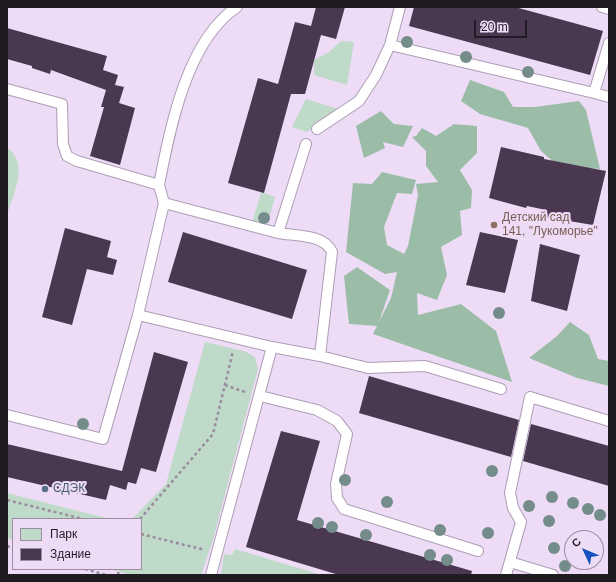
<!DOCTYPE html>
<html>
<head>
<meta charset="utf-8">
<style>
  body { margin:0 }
  #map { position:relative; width:616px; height:582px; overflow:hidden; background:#eedcf6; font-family:Helvetica,sans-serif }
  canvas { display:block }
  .frame { position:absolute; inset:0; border:8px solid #201a22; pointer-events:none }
  .legend { position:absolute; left:12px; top:518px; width:130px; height:52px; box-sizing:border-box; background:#eedcf6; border:1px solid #9c8ea1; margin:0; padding:5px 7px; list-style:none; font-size:12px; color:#201a22 }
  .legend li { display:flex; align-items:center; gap:8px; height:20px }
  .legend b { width:20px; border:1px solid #9c8ea1 }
  .north { position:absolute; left:564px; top:530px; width:40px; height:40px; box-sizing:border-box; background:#eedcf6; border:1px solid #9c8ea1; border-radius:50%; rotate:314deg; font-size:11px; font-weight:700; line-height:16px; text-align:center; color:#201a22 }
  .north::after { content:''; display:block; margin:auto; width:14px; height:18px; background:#1453bf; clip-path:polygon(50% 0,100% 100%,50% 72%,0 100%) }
  .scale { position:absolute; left:474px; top:20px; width:53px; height:18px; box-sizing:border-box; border:2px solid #201a22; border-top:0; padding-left:5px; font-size:12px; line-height:14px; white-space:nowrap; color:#201a22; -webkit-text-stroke:3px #eedcf6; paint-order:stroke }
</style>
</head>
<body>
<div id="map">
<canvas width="616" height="582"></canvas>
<div class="frame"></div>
<ul class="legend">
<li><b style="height:11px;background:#bfdac9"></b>Парк</li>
<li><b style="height:11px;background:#4a3851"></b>Здание</li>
</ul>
<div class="north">С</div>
<div class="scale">20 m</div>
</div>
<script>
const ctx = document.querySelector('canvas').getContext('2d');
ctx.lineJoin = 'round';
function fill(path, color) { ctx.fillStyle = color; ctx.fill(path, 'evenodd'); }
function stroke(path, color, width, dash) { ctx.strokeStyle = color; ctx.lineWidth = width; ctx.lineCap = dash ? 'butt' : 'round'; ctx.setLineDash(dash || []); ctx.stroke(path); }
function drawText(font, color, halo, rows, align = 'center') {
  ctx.font = font + ' Helvetica,sans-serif'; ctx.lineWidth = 4; ctx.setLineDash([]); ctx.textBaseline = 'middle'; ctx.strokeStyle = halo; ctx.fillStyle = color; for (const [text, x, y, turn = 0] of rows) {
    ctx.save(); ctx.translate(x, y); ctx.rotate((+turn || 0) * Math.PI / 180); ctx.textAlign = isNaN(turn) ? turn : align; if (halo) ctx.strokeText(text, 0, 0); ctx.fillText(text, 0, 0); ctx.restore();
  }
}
fill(new Path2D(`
  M341 41 354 42 347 85 314 75V60L329 52Z
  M306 99 338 109 307 132 292 127Z
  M7 148C30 162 13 195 7 215Z
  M261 192 275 197 269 219 261 224 253 220Z
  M205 342 244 351 255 357 258 369 213 540 201 575H131L110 569H141V519H132L166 484Z
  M7 493 110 519H13V540L7 538Z
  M235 549 322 575H221L224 554 232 555Z`), '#bfdac9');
fill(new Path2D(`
  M470 80 504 92 513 107H535L579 101 586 110 600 169 557 165 541 151 528 128 480 114 461 101Z
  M381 111 394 124 413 126 403 147 383 142 385 148 364 158 356 126Z
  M454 124 477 126V153L460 170 472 190 471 208 460 211 462 235 441 247 447 275 437 300 417 293 418 315 461 304 496 331 512 382 373 334 377 326 349 324 344 276 357 267 390 290 379 322 391 298 397 272 385 274 346 252 353 183 372 184 382 172 416 180 412 194 397 193 384 227 387 245 404 254 408 246 418 195 416 184 438 182 426 166V151L412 137 416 136 422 128 436 136Z
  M570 322 589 335 598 359 609 361V386L577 378 529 358 557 336Z`), '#9bbda8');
fill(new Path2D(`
  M316 7H345L336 39 321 35 305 94H291L264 193 228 183 258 78 278 84 295 22 311 26Z
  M414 7H515L603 31 590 75 409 26Z
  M7 28 107 56 103 70 118 75 115 85 124 87 119 103 135 108 120 165 90 156 104 107H101L106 90 51 70 50 74 32 68V66L7 59Z
  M501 147 544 157V159L606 171 593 225 545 217 546 210 527 206 526 208 489 198Z
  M65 228 111 241 107 257 117 260 113 275 87 269 72 325 42 317Z
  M183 232 307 270 292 319 168 282Z
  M480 232 518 240 505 293 466 285Z
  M540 244 580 255 567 311 531 301Z
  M154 352 188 362 156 472 141 468 136 484 128 482 126 490 110 485 106 500 7 477V444L122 471Z
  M369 376 519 420 511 457 359 413Z
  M531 424 609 446V486L523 461Z
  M281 431 320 441 297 520 472 571 471 575H339L246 547Z`), '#4a3851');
const lane = new Path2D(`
  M602 7 609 9
  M390 45 594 93 609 43
  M7 89 62 104 63 144 67 156 77 161 159 185 164 203 138 315 272 347 211 575
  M594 93 609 97
  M317 129 359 101 376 75 390 45 400 7
  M159 185C170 128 187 40 237 7
  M164 203 278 233 306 144
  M272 347 320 356 332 252C324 234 295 236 278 233
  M320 356 368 368 425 366 501 389
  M260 396 317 410 337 421 347 434 336 484 337 498 344 509 478 551
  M7 415 103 439 138 315
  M510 562 553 575
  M506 575 521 522 513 508 510 493 530 397 609 421`);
stroke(lane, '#ae9eb5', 12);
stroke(new Path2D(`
  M225 385 245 392
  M7 500 83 519
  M140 519 213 434 233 351
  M141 534 205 550
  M7 546 13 548
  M85 569 106 575
  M118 575 119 569`), '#998c9f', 2.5, [3, 3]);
stroke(lane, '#fff', 10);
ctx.fillStyle = '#758d8a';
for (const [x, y] of [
  [407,42],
  [466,57],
  [528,72],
  [264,218],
  [499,313],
  [83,424],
  [492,471],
  [345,480],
  [552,497],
  [387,502],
  [573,503],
  [529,506],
  [588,509],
  [600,515],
  [549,521],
  [318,523],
  [332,527],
  [440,530],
  [488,533],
  [366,535],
  [554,548],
  [430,555],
  [447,560],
  [565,566]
]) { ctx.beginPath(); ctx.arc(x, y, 6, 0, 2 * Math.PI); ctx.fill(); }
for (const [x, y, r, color] of [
  [494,225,4,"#8d6e63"],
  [45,489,4,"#5c6f8a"]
]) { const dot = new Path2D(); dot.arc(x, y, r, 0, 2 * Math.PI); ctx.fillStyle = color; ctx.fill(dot); stroke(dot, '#eedcf6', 1.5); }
drawText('12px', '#785e54', '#eedcf6', [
  ["Детский сад",502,218],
  ["141, \"Лукоморье\"",502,232]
], 'left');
drawText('12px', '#4e5e75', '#eedcf6', [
  ["СДЭК",53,489]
], 'left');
</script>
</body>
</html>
